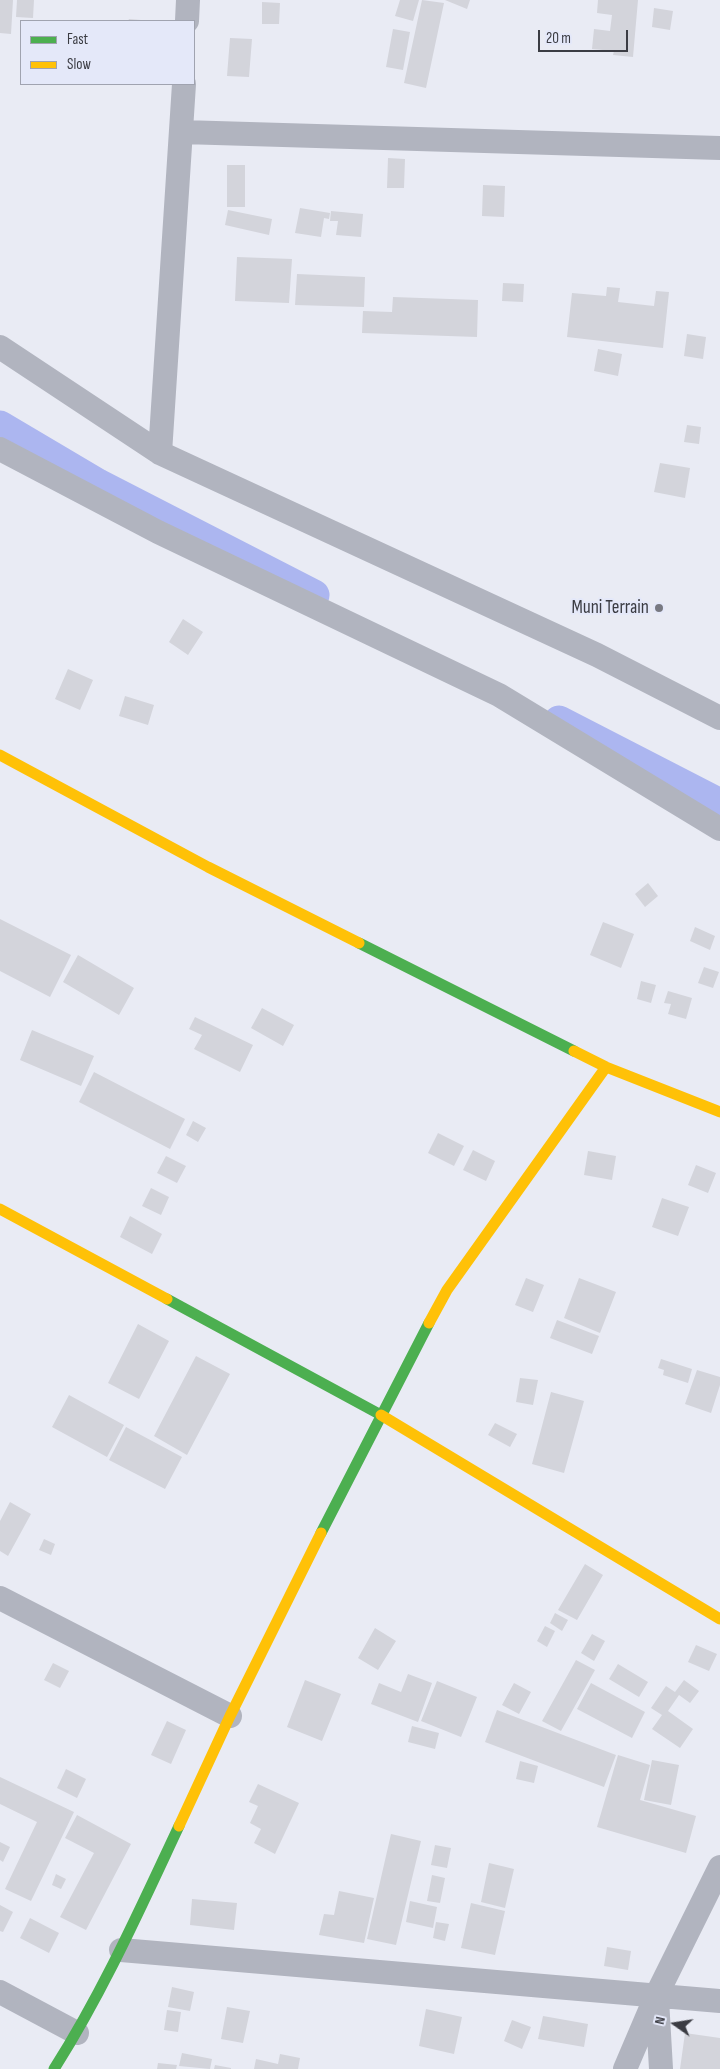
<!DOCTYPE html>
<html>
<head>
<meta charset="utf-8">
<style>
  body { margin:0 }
  #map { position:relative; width:720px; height:2069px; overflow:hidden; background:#e9ebf4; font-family:"Sofia Sans Condensed",sans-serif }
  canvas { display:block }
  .legend { position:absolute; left:20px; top:20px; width:175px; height:65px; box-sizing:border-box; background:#e4e8f9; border:1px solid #a0a3b0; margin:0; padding:6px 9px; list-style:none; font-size:15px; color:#3b3c43 }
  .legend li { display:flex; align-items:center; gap:10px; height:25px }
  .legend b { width:25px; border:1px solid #a0a3b0 }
  .north { position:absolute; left:650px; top:1999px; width:50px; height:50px; -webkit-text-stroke:4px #e4e8f9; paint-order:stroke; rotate:283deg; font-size:14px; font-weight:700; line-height:20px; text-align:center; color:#3b3c43 }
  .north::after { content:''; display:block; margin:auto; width:18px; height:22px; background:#3b3c43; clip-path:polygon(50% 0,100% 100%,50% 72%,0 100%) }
  .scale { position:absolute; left:538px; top:30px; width:90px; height:22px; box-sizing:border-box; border:2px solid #3b3c43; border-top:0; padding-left:6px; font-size:15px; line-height:18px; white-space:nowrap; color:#3b3c43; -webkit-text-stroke:4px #e4e8f9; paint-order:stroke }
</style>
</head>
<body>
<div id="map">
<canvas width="720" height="2069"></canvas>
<ul class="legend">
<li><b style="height:6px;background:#4caf50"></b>Fast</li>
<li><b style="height:6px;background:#ffc107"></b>Slow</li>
</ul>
<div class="north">N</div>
<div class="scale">20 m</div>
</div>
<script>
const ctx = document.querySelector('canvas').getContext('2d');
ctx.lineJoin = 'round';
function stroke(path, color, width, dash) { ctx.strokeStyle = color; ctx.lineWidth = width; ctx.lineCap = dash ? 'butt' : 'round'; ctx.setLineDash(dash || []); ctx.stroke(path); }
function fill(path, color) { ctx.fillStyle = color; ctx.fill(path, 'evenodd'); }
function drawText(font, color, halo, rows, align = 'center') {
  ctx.font = font + ' "Sofia Sans Condensed",sans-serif'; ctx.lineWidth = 4; ctx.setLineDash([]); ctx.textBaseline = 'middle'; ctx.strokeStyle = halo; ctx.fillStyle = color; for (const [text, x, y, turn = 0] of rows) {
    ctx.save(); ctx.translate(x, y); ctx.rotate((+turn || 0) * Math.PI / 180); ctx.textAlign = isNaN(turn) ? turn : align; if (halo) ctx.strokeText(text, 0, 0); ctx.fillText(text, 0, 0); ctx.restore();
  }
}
stroke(new Path2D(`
  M0 426 98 484 314 595
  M559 721 720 804`), '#acb6f0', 31);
fill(new Path2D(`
  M0 0H13L11 34 0 33Z
  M17 0H34L33 18 16 17Z
  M400 0H419L413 21 395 16Z
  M422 0 444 3 426 88 404 83Z
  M445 0H470L467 9Z
  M598 0H638L633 57 613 55 614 51 592 49 594 29 610 31 612 15 597 13Z
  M262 2 280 3 279 24H262Z
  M654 8 673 11 670 30 652 27Z
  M129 19 141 20V21H128Z
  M393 29 410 32 403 70 386 67Z
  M230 38 252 39 249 77 227 76Z
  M388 158 405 159 404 188H387Z
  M227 165H245V207H227Z
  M483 185 505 186 504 217 482 216Z
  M300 208 330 213 329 219 324 218 321 237 295 233Z
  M228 210 272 219 269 235 225 225Z
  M331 211 363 214 361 237 336 235 338 221H330Z
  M237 257 292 259 289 303 235 301Z
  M297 274 365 277 364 307 295 305Z
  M503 283 524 284 523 302 502 301Z
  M607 287 620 288 618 302 654 306 656 291 669 292 663 348 567 337 572 293 606 296Z
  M393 297 478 300 477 337 362 333 363 311 392 312Z
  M687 334 706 337 703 359 684 356Z
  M598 349 622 354 618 376 594 371Z
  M687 425 701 427 699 444 684 442Z
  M660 463 690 468 685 498 654 492Z
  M183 619 203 632 188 655 169 642Z
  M68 669 93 680 80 710 55 699Z
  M125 696 154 705 148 725 119 716Z
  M648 883 658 896 645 907 635 894Z
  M0 919 71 955 50 997 0 971Z
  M603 922 634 934 621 968 590 955Z
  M695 927 715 936 710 950 690 941Z
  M78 955 134 988 119 1015 63 982Z
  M704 967 719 972 713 988 698 983Z
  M641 981 656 985 651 1003 637 999Z
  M668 991 692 998 686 1019 668 1014 671 1004 664 1003Z
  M262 1008 294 1025 283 1046 251 1028Z
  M195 1017 253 1045 240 1072 194 1049 202 1035 189 1029Z
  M32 1030 94 1056 81 1086 20 1060Z
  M94 1072 185 1119 170 1149 79 1102Z
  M193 1121 206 1128 198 1142 186 1135Z
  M438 1133 464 1146 454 1166 428 1153Z
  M473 1150 495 1161 486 1181 463 1170Z
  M588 1151 616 1156 612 1180 584 1175Z
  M166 1156 186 1166 177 1183 157 1173Z
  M696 1165 716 1173 708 1193 688 1185Z
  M151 1188 169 1197 161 1215 142 1206Z
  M662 1198 689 1207 678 1236 652 1227Z
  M130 1216 162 1234 152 1254 120 1237Z
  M526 1278 544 1285 533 1312 515 1305Z
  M579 1278 616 1292 600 1333 564 1318Z
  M557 1320 599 1336 592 1354 550 1338Z
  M138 1324 169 1341 139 1399 108 1383Z
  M196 1356 230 1374 187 1455 154 1436Z
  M661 1359 692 1369 688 1383 663 1375 664 1370 658 1368Z
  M697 1370 720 1377V1385L711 1413 685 1404Z
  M520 1378 538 1380 533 1405 516 1402Z
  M551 1392 584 1401 564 1473 532 1464Z
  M69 1395 124 1425 107 1457 52 1427Z
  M495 1423 517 1434 510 1447 488 1435Z
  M126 1427 182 1457 165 1489 109 1460Z
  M10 1502 31 1514 8 1556 0 1551V1521Z
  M44 1539 55 1544 51 1555 39 1550Z
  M585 1564 603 1575 577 1620 558 1610Z
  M555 1613 568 1620 562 1631 550 1623Z
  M545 1626 555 1631 547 1647 537 1641Z
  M375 1628 396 1641 378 1670 358 1658Z
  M592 1634 605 1641 594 1661 581 1653Z
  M696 1645 717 1654 709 1671 688 1662Z
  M576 1660 595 1670 561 1731 542 1721Z
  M53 1663 69 1671 60 1688 44 1680Z
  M618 1664 648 1682 639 1697 609 1679Z
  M408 1674 432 1683 418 1722 371 1704 379 1683 401 1692Z
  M305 1680 341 1694 322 1741 287 1727Z
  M684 1680 699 1691 690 1703 679 1695 668 1711 693 1729 680 1748 652 1729 662 1715 651 1708 666 1686 675 1692Z
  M437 1681 477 1697 461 1737 421 1721Z
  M514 1683 531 1692 519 1714 502 1705Z
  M591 1683 645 1712 632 1738 577 1709Z
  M497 1710 616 1755 604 1787 485 1742Z
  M167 1721 186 1730 171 1764 151 1755Z
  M412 1726 439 1733 435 1749 408 1742Z
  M618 1755 650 1765 640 1800 696 1816 686 1853 597 1827Z
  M652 1760 679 1765 671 1805 644 1800Z
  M520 1761 538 1766 534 1783 516 1779Z
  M66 1769 86 1779 77 1798 57 1788Z
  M0 1777 74 1812 31 1901 5 1889 37 1822 0 1804Z
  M258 1784 299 1803 275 1854 254 1843 261 1829 250 1823 258 1806 249 1802Z
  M77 1815 131 1844 86 1930 60 1917 94 1853 65 1838Z
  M391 1834 421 1841 396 1945 367 1939Z
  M0 1842 10 1847 3 1862 0 1860Z
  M435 1845 451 1848 447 1868 431 1865Z
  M489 1863 514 1869 505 1908 481 1902Z
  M56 1874 66 1879 61 1889 52 1885Z
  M432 1875 445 1878 440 1903 427 1901Z
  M339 1891 374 1898 364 1943 319 1935 324 1914 334 1915Z
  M192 1899 237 1903 234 1930 190 1925Z
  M410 1901 437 1907 433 1928 406 1922Z
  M471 1903 505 1911 495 1955 461 1948Z
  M0 1905 13 1912 3 1932 0 1931Z
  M30 1918 59 1933 49 1953 20 1938Z
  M436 1922 449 1924 445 1941 433 1938Z
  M607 1947 631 1951 628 1970 604 1966Z
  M172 1987 194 1992 190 2011 168 2007Z
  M227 2007 250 2011 243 2043 221 2039Z
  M426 2009 462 2017 454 2054 419 2046Z
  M167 2010 181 2012 178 2032 164 2030Z
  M543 2016 588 2024 584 2047 538 2039Z
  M512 2020 531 2027 522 2049 504 2041Z
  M685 2033 720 2038V2069H680Z
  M182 2053 212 2059 210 2069 179 2066Z
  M280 2054 300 2058 298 2069H254L256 2059 278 2064Z
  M158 2063 177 2065 176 2069H157Z
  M215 2065 231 2068V2069H214Z`), '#d3d4db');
stroke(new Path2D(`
  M187 21 188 0
  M182 132 720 148
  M0 347 160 453 597 655 720 718
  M0 449 158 532 499 695 720 829
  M160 453 184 84
  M0 1598 230 1716
  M121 1950 720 2001
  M0 1992 77 2033
  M657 1999 661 2069
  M625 2069 657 1994 720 1867`), '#b1b4bf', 24);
stroke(new Path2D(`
  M359 943 574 1051
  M167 1299 381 1415
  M321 1533 429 1323
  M54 2069C103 1992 140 1909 179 1826`), '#4caf50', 11);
stroke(new Path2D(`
  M0 755 208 867 359 943
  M574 1051 606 1067 720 1112
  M0 1209 167 1299
  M429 1323 447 1290 606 1067
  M381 1415 720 1619
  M179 1826 230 1716 321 1533`), '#ffc107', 11);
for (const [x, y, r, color] of [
  [659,608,5,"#787981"]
]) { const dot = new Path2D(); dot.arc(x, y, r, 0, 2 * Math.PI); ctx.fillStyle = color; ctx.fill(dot); stroke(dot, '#e4e8f9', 2); }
drawText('19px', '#3b3c43', '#e4e8f9', [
  ["Muni Terrain",649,608]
], 'right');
</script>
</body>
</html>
